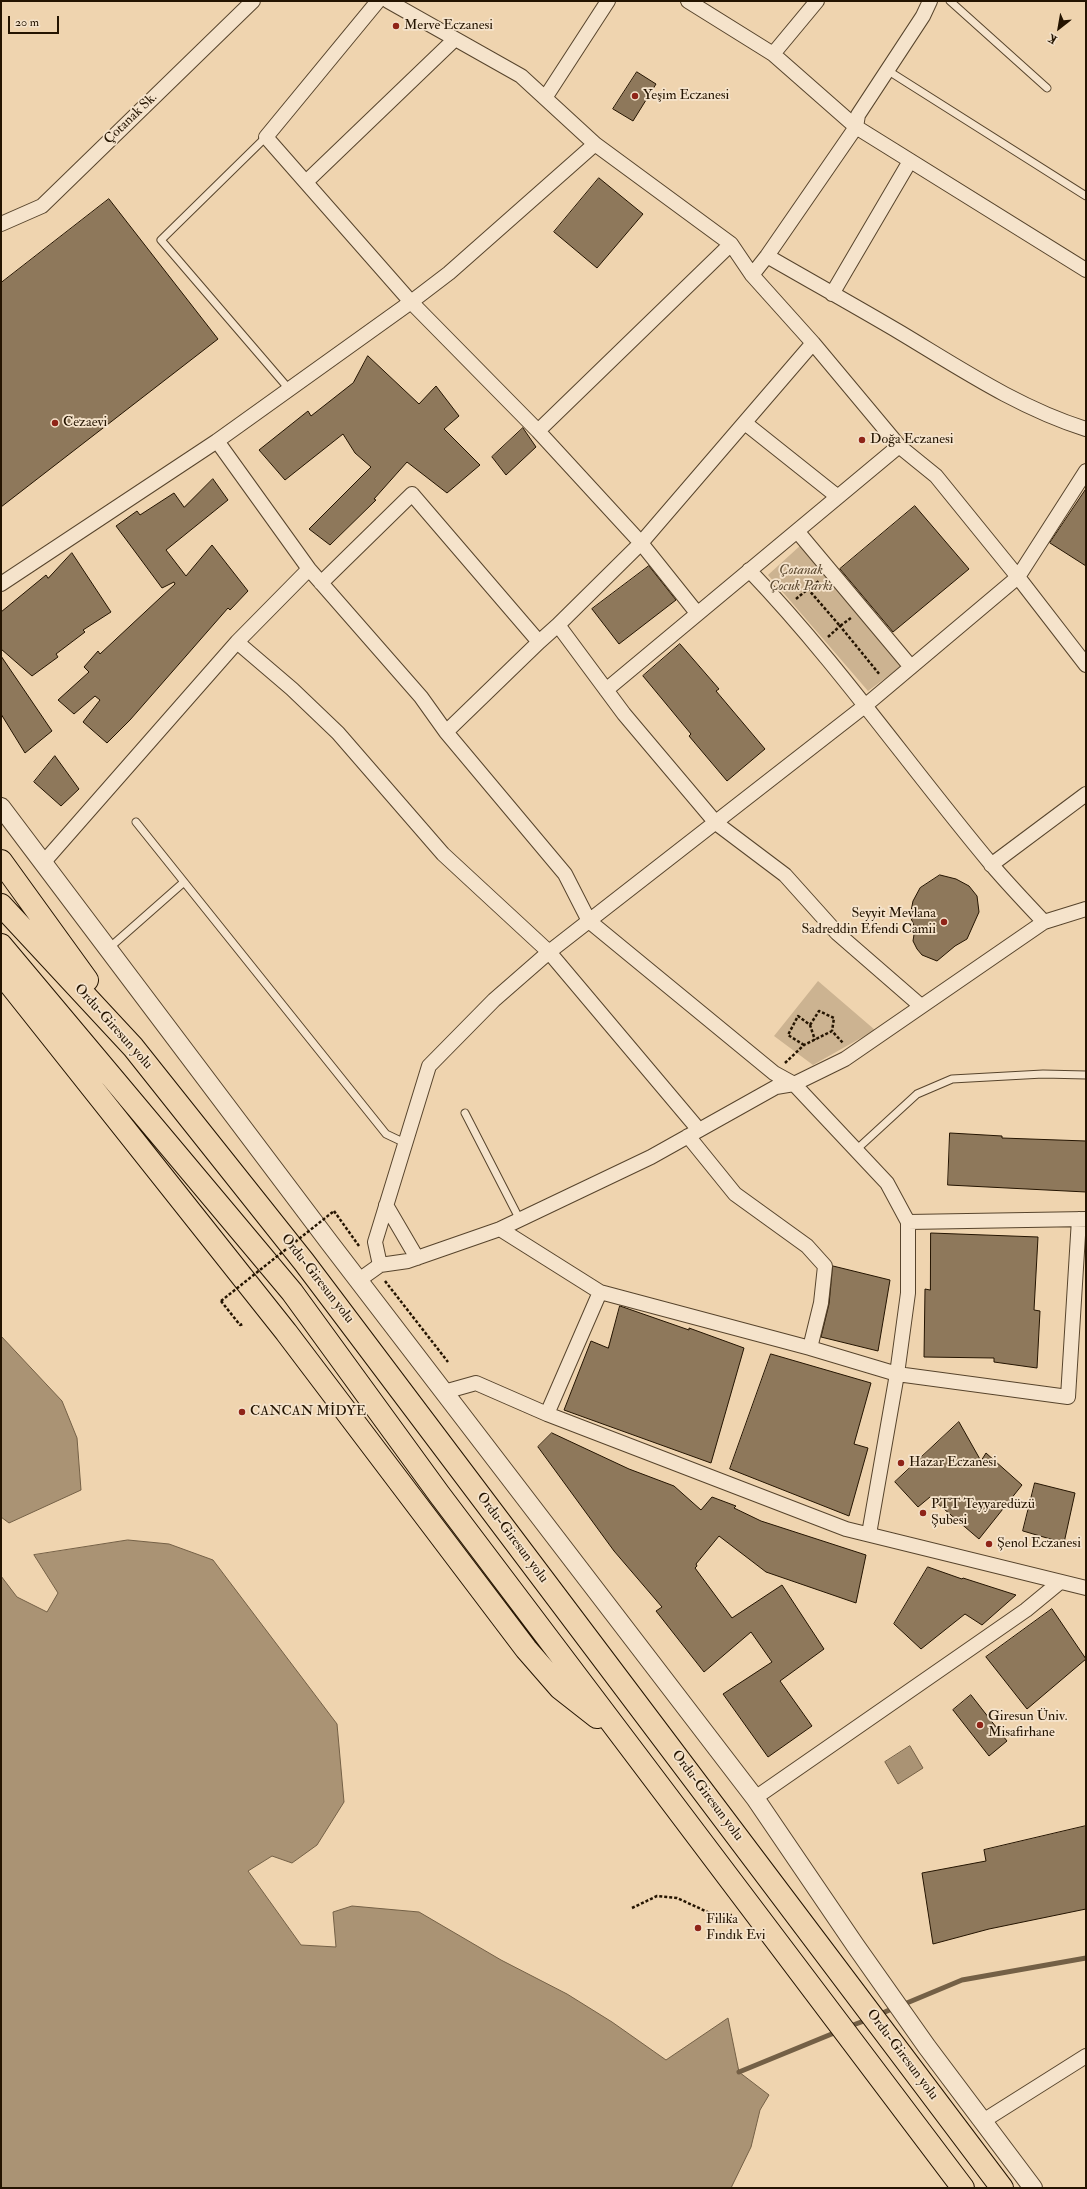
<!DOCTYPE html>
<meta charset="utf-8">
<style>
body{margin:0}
#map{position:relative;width:1087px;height:2189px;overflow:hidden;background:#efd4af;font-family:"IM FELL Double Pica",serif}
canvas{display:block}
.frame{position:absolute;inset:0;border:2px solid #241401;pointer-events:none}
.north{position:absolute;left:1039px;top:8px;width:40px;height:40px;-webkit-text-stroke:3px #f5e3cb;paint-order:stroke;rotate:211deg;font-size:11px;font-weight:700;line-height:16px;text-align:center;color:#241401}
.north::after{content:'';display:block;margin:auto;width:14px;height:18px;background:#241401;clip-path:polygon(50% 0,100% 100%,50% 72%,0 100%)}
.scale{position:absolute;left:8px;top:16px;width:51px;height:18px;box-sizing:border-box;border:2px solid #241401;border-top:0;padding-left:5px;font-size:12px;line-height:14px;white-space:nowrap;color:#241401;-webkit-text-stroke:3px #f5e3cb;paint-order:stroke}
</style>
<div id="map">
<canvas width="1087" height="2189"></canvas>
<div class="frame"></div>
<div class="north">K</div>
<div class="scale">20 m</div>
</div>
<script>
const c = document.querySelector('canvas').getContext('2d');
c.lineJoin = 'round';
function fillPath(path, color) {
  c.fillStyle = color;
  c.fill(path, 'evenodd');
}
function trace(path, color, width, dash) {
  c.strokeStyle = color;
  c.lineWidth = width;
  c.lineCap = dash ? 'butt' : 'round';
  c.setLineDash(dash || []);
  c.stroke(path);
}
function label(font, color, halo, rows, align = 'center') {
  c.font = font + ' "IM FELL Double Pica",serif';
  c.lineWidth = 3.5;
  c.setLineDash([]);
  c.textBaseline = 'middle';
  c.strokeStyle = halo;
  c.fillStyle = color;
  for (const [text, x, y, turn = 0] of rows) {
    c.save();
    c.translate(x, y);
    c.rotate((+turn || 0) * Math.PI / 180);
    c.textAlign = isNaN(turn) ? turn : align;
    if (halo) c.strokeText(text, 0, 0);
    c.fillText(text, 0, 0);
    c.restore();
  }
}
fillPath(new Path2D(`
 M802 544 903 665 868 691 768 575Z
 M818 981 875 1030 813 1065 774 1036Z`), '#ccb391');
const water = new Path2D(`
 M1 1336 62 1401 77 1438 81 1490 9 1523 1 1517Z
 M128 1540 169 1544 213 1560 337 1724 344 1802 317 1845 292 1863 272 1856 248 1871 301 1945 336 1947 333 1912 352 1906 419 1912 501 1960 567 1994 612 2022 666 2060 728 2018 739 2072 769 2095 760 2110 751 2147 731 2188H1V1576L17 1597 47 1612 58 1593 34 1555Z
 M910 1746 923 1768 898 1784 885 1762Z`);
fillPath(water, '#aa9374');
trace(water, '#746046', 1);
trace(new Path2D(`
 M902 2005 962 1980 1086 1958
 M878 2015 894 2008
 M848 2027 869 2019
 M739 2072 839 2031`), '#746046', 5);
const building = new Path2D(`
 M637 72 656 84 633 121 613 109Z
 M599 178 643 214 597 268 554 232Z
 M109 199 218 339 1 507V283Z
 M368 356 419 404 436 386 459 416 444 429 480 465 447 493 407 462 374 499 376 500 330 545 309 529 371 467 355 453 343 434 285 480 259 450 308 411 311 416 353 383Z
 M523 428 536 447 506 475 492 457Z
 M213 479 228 500 166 550 186 576 212 545 248 591 230 610 228 608 130 720 107 743 83 722 100 700 95 696 74 714 58 700 89 672 84 667 98 651 100 654 175 584 174 582 162 588 116 526 137 511 140 515 174 493 184 507Z
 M1086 489V566L1050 543Z
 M915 506 969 569 893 632 840 569Z
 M72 553 111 612 83 630 85 632 56 654 58 657 32 676 1 649V612L46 575 48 578Z
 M649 566 676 600 619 644 592 609Z
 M680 644 719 689 716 691 765 749 727 781 689 736 691 734 643 676Z
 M1 656 52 731 25 753 1 714Z
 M55 756 79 789 61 806 34 782Z
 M940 875 956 879 969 886 977 896 979 912 967 939 955 946 937 961 922 955 917 949 913 941 915 928 910 916 913 901 920 888Z
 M950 1133 1002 1136V1138L1086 1141V1192L948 1185Z
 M931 1233 1038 1237 1034 1310 1040 1311 1037 1368 994 1362V1358L924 1357 925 1289 930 1290Z
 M833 1266 890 1280 878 1351 821 1337 829 1304Z
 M620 1306 689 1330V1328L744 1348 711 1463 564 1410 591 1341 608 1348Z
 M771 1354 871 1383 854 1444 868 1448 849 1516 730 1469Z
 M959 1422 981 1461 986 1453 1022 1485 979 1539 930 1497 918 1507 895 1482Z
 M552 1433 629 1469 674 1486 701 1510 712 1497 736 1506 734 1508 761 1521 866 1555 856 1603 766 1572 719 1536 696 1564 697 1566 695 1568 732 1618 782 1585 824 1649 780 1681 812 1726 768 1757 723 1694 772 1662 751 1632 704 1672 656 1611 662 1607 614 1551 538 1447Z
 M1035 1483 1075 1493 1064 1543 1023 1531Z
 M928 1567 962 1579 963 1578 1016 1595 982 1625 965 1614 921 1649 894 1624Z
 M1052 1609 1086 1659 1027 1709 986 1657Z
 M971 1695 1007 1741 989 1756 953 1710Z
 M1086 1826V1909L989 1929 933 1944 922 1873 986 1861 984 1850Z`);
fillPath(building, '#8e785b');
trace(building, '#241401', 1);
const service = new Path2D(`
 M950 1 1047 88
 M887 70 1086 196
 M266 137 161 240 289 389
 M136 822 386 1134 405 1143
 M108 949 184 882
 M465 1113 520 1220
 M856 1150 917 1094 952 1079 1043 1074 1086 1075`);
const minor = new Path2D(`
 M378 1 266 137 411 302 538 431 641 543 697 613
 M388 1 521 76 595 144 731 244 752 275 813 343 899 446 936 476 1018 577 1086 665
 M688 1 773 54
 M930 1 923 16 858 115 856 127 1086 270
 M545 98 608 1
 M306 182 455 39
 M1 224 42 206 253 1
 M767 256C812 282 857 307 901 333 961 369 1019 408 1086 429
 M752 275 767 256 856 127 773 54 817 1
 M832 294 910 161
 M745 423 838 497
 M538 431 731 244
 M217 441 309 569 421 697 446 732 565 874 589 921 774 1073 794 1084 887 1183 908 1222V1293L897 1374 869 1534
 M797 531 911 667
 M749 570C837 662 909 766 991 864 1008 884 1026 903 1044 922
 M321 583 412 494 539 642 558 625 624 714 716 823 785 875 837 933 921 1006
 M1 584 217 441 411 302 449 273 595 144
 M558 625 641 543 813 343
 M237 642 292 689 338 733 443 854 549 952 699 1130
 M606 690 899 446
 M446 732 539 642
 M43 863 237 642 309 569
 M991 865 1086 794
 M688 1136 735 1194 807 1246 825 1266 821 1303 810 1348
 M386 1205 417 1258
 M908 1222 1086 1219
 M500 1229 600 1292 810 1348 897 1374 1068 1397 1079 1219
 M380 1265 375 1242 429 1066 494 1000 549 952 866 705 1018 577 1086 471
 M359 1280 380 1265 408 1261 500 1229 651 1157 776 1087 794 1084 845 1059 1044 922 1086 909
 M444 1392 476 1383 547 1414 846 1529 1086 1588
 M547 1414 600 1292
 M755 1798 1026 1610 1060 1582
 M983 2121 1086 2056`);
const tertiary = new Path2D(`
 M1 807 329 1242 755 1798 855 1945 927 2047 1033 2188`);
const trunk = new Path2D(`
 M1 861 87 980
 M1 905 133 1047 304 1262 1002 2188
 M1 945 292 1292 439 1494 963 2188
 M1 973 286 1332 526 1649 560 1688 597 1717`);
trace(service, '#57442c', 9);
trace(minor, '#57442c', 16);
trace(tertiary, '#57442c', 20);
trace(trunk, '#241401', 24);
trace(new Path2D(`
 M808 589 819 581
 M796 599 808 589 840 626 851 618
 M828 637 840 626 880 675
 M810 1025 819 1011 834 1018 832 1031
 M804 1045 788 1035 798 1016 810 1025 815 1040
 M785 1063 804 1045 832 1031 843 1043
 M334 1211 359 1246
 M385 1281 448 1362
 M221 1301 240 1325 243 1324
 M632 1908 657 1896 677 1898 712 1914 732 1915`), '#241401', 2.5, [3, 2]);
trace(service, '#f5e3cb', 7);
trace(minor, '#f5e3cb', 14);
trace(tertiary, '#f5e3cb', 18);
trace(trunk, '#efd4af', 22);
trace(new Path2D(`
 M221 1301 334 1211`), '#241401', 2.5, [3, 2]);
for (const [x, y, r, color] of [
 [396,26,4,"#8f2418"],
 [635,96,4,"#8f2418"],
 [55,423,4,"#8f2418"],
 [862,440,4,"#8f2418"],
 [944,922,4,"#8f2418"],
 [242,1412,4,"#8f2418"],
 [901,1463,4,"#8f2418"],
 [923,1513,4,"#8f2418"],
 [989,1544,4,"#8f2418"],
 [980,1725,4,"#8f2418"],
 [698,1928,4,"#8f2418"]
]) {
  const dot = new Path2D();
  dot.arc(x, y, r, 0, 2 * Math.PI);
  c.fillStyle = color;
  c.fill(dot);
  trace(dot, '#f5e3cb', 1.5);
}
label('14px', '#241401', '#f5e3cb', [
 ["Merve Eczanesi",404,26],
 ["Yeşim Eczanesi",643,96],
 ["Cezaevi",63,423],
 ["Doğa Eczanesi",870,440],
 ["Seyyit Mevlana",936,914,"right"],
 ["Sadreddin Efendi Camii",936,930,"right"],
 ["CANCAN MİDYE",250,1412],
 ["Hazar Eczanesi",909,1463],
 ["PTT Teyyaredüzü",931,1505],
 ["Şubesi",931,1521],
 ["Şenol Eczanesi",997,1544],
 ["Giresun Üniv.",988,1717],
 ["Misafirhane",988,1733],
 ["Filika",706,1920],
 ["Fındık Evi",706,1936]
], 'left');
label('14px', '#241401', '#f5e3cb', [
 ["Çotanak Sk.",131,119,-44],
 ["Ordu-Giresun yolu",113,1027,48],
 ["Ordu-Giresun yolu",317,1279,52],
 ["Ordu-Giresun yolu",512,1538,53],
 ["Ordu-Giresun yolu",707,1796,53],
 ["Ordu-Giresun yolu",902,2055,53]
]);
label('italic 14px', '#5f4c33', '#f5e3cb', [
 ["Çotanak",801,571],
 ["Çocuk Parkı",801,587]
]);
</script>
